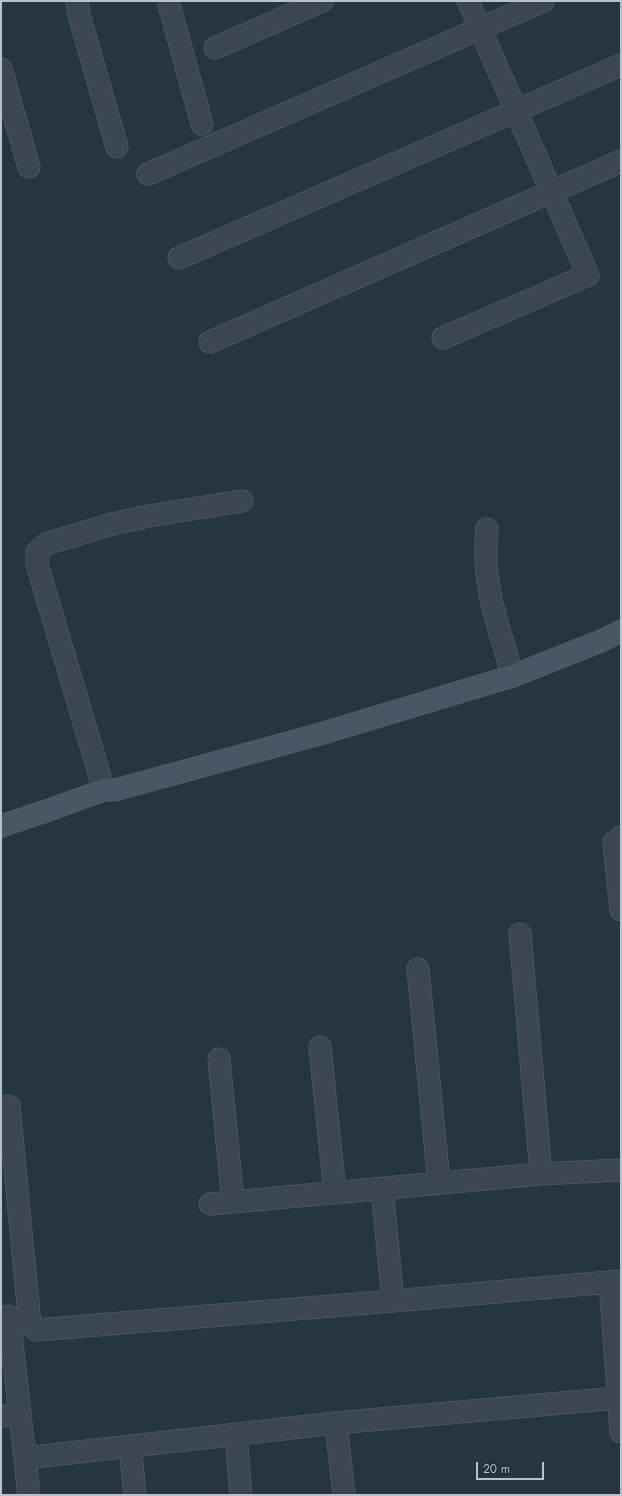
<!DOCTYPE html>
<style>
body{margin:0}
#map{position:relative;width:622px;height:1496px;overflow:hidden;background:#273541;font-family:Jost,sans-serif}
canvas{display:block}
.frame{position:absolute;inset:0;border:2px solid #b8c1cb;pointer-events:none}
.scale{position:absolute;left:476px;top:1462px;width:68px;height:18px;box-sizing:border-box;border:2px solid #b8c1cb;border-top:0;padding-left:5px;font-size:12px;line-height:14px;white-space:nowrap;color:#b8c1cb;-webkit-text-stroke:3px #202b36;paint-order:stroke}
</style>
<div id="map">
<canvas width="622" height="1496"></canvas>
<div class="frame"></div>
<div class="scale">20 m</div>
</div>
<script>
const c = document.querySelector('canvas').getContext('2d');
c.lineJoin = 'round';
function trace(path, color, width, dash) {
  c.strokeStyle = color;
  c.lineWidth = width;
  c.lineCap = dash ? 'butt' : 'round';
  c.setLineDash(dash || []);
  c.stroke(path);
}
const street = new Path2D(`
 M77 1 79 15 117 147
 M168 1 202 124
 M215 48 322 1
 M1 69 29 167
 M148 174 543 1
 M179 258 621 65
 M443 338 588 275 468 1
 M210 342 621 161
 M487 529C481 583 498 625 513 676
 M104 790 37 564V552L46 544 112 524 149 516 242 501
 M621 837 614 843 621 910
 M520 934 541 1174
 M418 969 439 1183
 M320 1047 335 1193
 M219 1059 233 1202
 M1 1107 9 1106 30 1325 36 1330 393 1301 621 1281
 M382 1189 393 1301
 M210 1204 541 1174 621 1170
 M610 1282 621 1432
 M9 1316 29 1495
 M1 1416 20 1414
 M336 1423 344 1495
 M236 1435 241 1495
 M130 1446 135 1495
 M25 1458 336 1423 618 1398`);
const secondary = new Path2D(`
 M1 826 49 810 104 790H115L320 734 513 676 601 641 621 631`);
trace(street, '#59646e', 23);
trace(secondary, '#59646e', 23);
trace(street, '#3b4651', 22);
trace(secondary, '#495664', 22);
</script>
